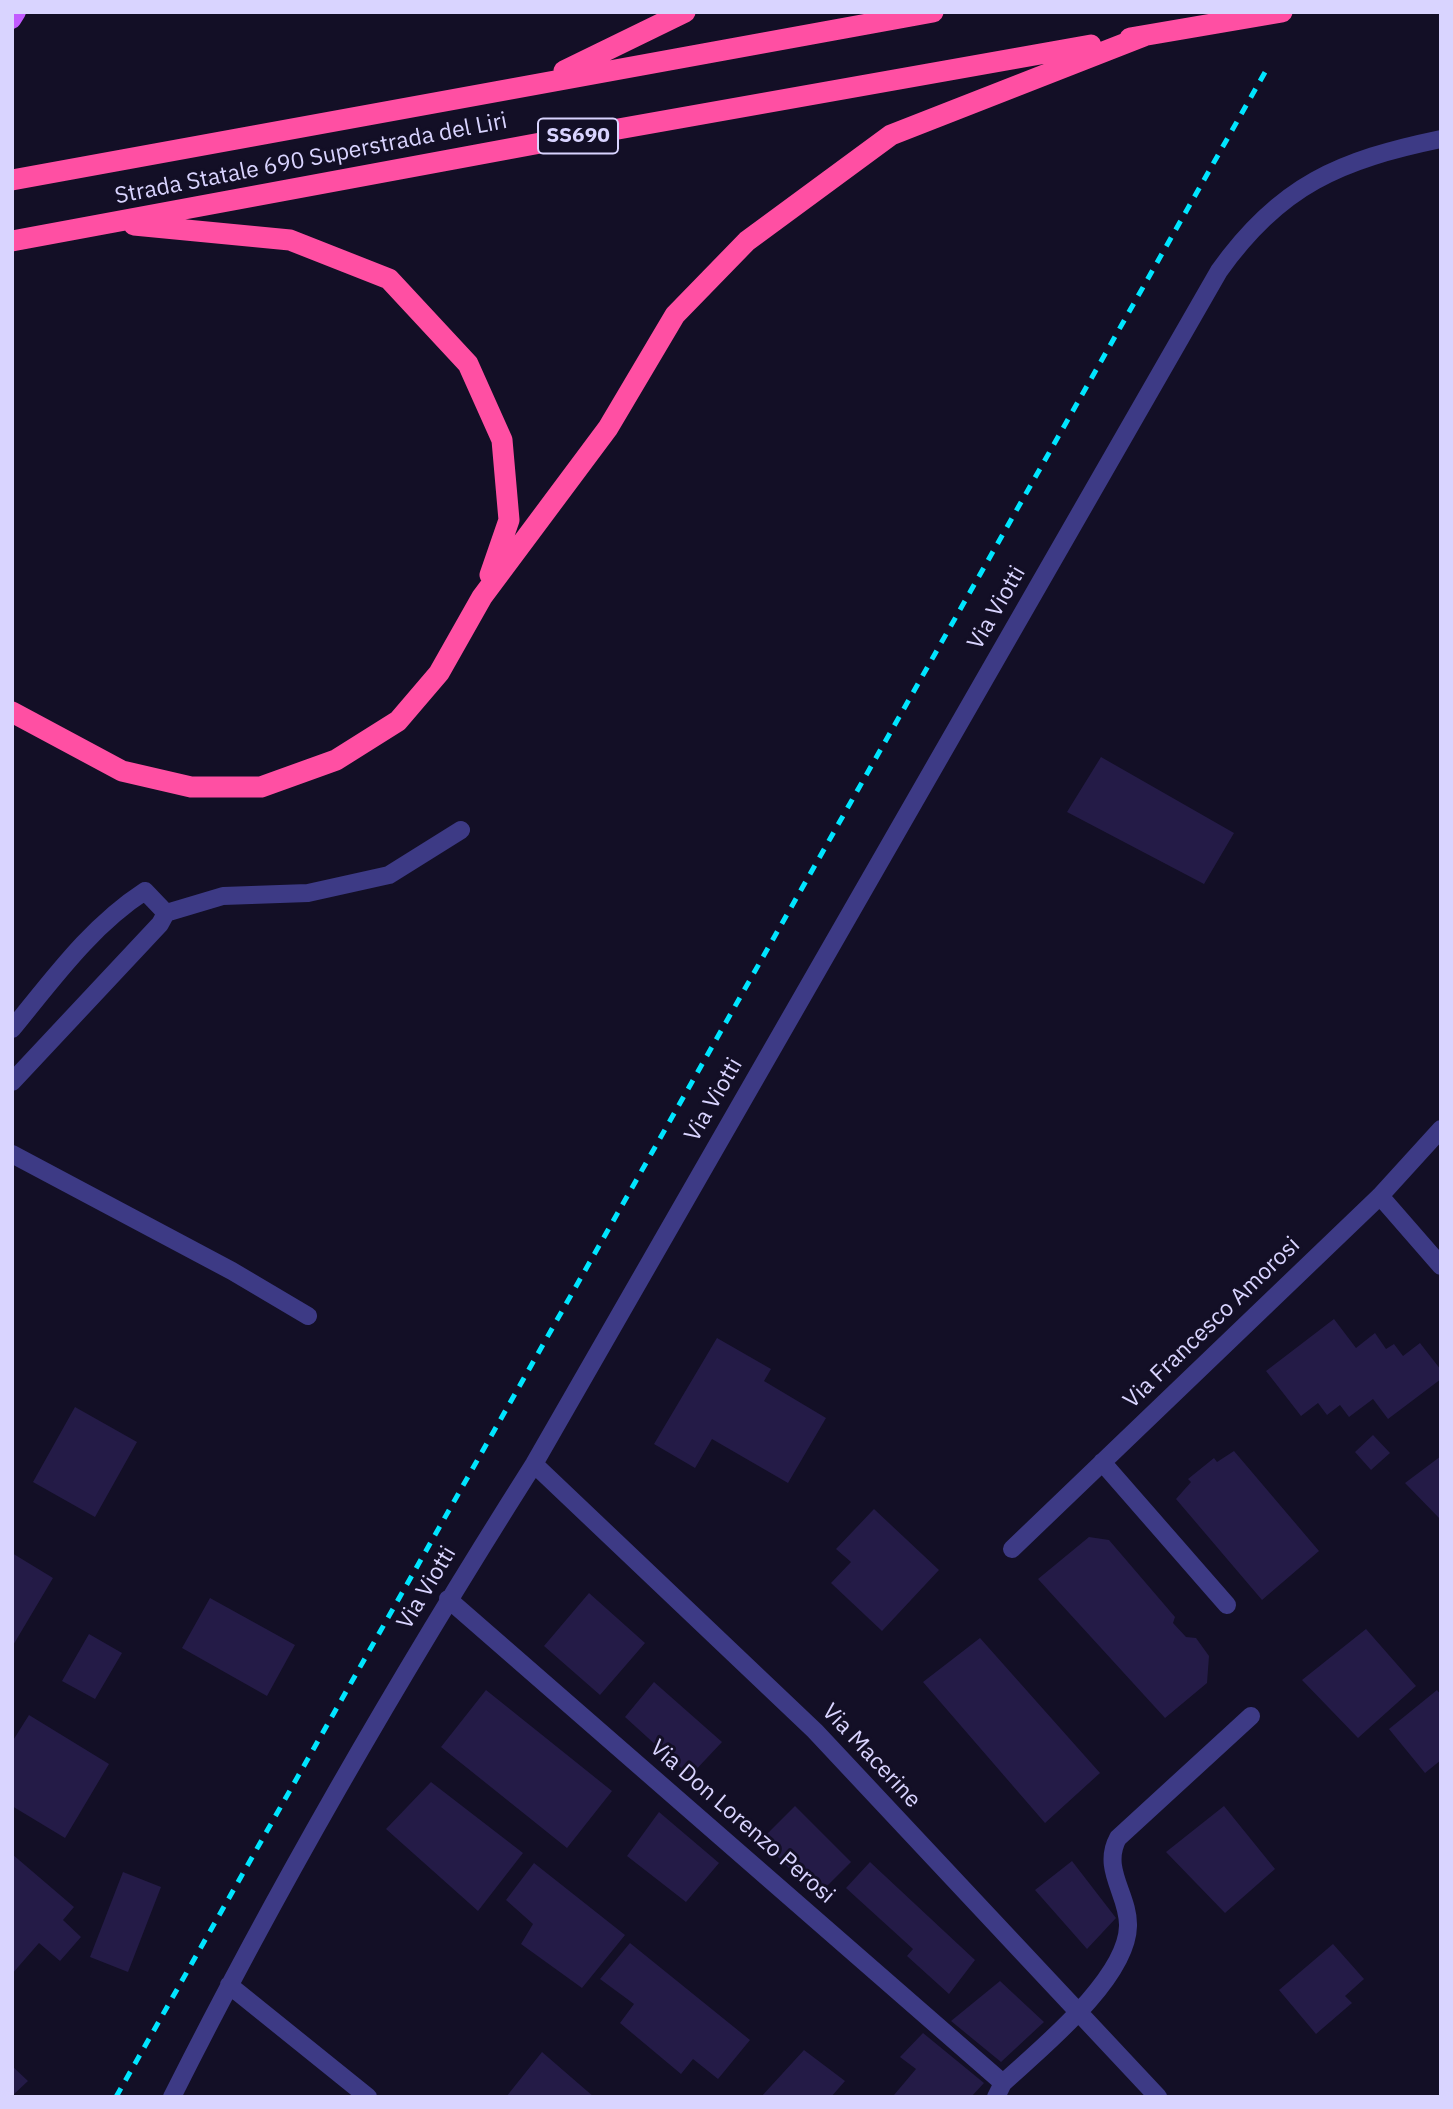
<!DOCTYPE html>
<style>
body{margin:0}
#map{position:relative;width:1453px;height:2109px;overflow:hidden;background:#130f26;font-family:"IBM Plex Sans",sans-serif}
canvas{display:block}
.frame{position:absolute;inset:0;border:14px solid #d9d4ff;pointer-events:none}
</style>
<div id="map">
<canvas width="1453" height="2109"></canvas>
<div class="frame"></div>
</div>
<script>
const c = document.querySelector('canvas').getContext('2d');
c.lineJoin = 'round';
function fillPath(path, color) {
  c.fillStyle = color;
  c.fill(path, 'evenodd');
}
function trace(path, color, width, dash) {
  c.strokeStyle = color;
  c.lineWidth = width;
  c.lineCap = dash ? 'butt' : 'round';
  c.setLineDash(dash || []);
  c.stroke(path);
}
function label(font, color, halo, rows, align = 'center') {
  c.font = font + ' "IBM Plex Sans",sans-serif';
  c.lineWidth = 6;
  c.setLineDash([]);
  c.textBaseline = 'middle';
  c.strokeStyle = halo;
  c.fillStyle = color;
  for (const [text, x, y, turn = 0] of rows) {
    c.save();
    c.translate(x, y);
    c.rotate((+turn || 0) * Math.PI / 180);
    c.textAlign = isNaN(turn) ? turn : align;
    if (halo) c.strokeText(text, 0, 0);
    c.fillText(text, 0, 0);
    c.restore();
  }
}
fillPath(new Path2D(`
 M1101 757 1234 833 1204 884 1067 812Z
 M1334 1319 1356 1348 1375 1333 1386 1349 1394 1344 1403 1356 1420 1343 1441 1370V1379L1388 1419 1373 1399 1349 1417 1340 1405 1327 1415 1318 1403 1301 1416 1266 1371Z
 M717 1338 771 1369 764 1381 826 1418 788 1483 712 1439 695 1468 654 1444Z
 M75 1407 137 1442 95 1517 33 1482Z
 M1373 1435 1390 1453 1371 1470 1355 1452Z
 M1234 1451 1319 1551 1262 1600 1176 1499 1191 1482 1188 1479 1214 1458 1217 1462Z
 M1441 1456V1520L1405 1483Z
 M874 1509 939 1570 882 1631 831 1583 851 1562 836 1549Z
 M1089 1537 1109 1540 1175 1617 1173 1623 1186 1637 1196 1638 1209 1656 1207 1683 1165 1718 1038 1579Z
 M12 1553 53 1578 12 1647Z
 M589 1593 645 1643 600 1695 544 1646Z
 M210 1598 295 1645 267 1696 182 1648Z
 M1366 1629 1416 1686 1358 1738 1302 1680Z
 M89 1634 122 1653 95 1699 62 1681Z
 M980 1638 1100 1773 1045 1823 923 1682Z
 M654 1682 722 1742 690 1776 625 1717Z
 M486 1690 612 1791 567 1848 441 1747Z
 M1437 1690 1441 1695V1760L1425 1773 1389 1729Z
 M29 1715 109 1764 65 1838 12 1806V1742Z
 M431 1782 523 1853 478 1911 386 1829Z
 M795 1806 851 1862 817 1896 761 1840Z
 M1224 1806 1275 1869 1225 1913 1166 1852Z
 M659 1812 719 1863 686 1902 627 1856Z
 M12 1854 74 1907 63 1920 81 1937 60 1961 39 1943 12 1974Z
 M1072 1861 1116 1918 1087 1949 1035 1890Z
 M870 1862 975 1960 949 1994 907 1956 913 1949 846 1888Z
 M534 1863 625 1935 582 1988 521 1944 533 1924 506 1900Z
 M123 1872 161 1887 128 1972 90 1957Z
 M630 1943 750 2040 718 2079 693 2059 681 2074 620 2023 634 2004 600 1979Z
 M1333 1944 1364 1979 1345 1996 1352 2003 1316 2034 1279 1990Z
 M1000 1981 1044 2022 1001 2062 951 2021Z
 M923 2033 984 2083 971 2097 894 2095 916 2069 900 2057Z
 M804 2050 845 2081 831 2097H761Z
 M542 2052 594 2097H506Z
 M12 2066 28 2081 12 2096Z`), '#241b47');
trace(new Path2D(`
 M166 913 223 896 308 893 389 875 461 830
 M12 1029C53 979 91 926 145 891L166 913 160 924 12 1082
 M12 1154 232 1271 308 1316
 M1380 1196 1441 1266
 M1102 1462 1227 1605
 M534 1464 815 1731 1158 2097
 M1012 1549 1380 1196 1441 1129
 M448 1599 1003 2083
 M229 1985 368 2097
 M172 2097C281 1880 404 1669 534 1464L1219 271C1280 185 1340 160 1441 139
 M996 2097 1003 2083C1040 2049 1127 1979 1128 1926 1129 1895 1101 1869 1118 1838L1251 1716`), '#3d3a85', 18);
trace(new Path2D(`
 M12 20 17 12`), '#c25bff', 18);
trace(new Path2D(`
 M1130 38 1282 12
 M564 71 685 12
 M12 180 933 12
 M134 225 290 240 389 279 468 364 502 440 509 520 490 575
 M12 241 562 139 1091 45
 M12 712 122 771 191 787H261L336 760 398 721 439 673 482 597 608 428 675 315 747 241 891 135 1144 36`), '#ff4fa3', 21);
trace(new Path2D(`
 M116 2097 1268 67`), '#00e5ff', 5, [10, 9]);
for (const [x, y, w] of [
 [578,136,80]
]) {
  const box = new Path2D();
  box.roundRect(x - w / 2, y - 17.5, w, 35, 5);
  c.fillStyle = '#130f26';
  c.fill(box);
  trace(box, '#d9d4ff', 2);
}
label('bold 21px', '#d9d4ff', null, [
 ["SS690",578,136]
]);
label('23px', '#d9d4ff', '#130f26', [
 ["Strada Statale 690 Superstrada del Liri",311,159,-11],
 ["Via Viotti",997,608,-60],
 ["Via Viotti",714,1100,-60],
 ["Via Francesco Amorosi",1212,1323,-44],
 ["Via Viotti",427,1588,-59],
 ["Via Macerine",871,1756,47],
 ["Via Don Lorenzo Perosi",742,1822,41]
]);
</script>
